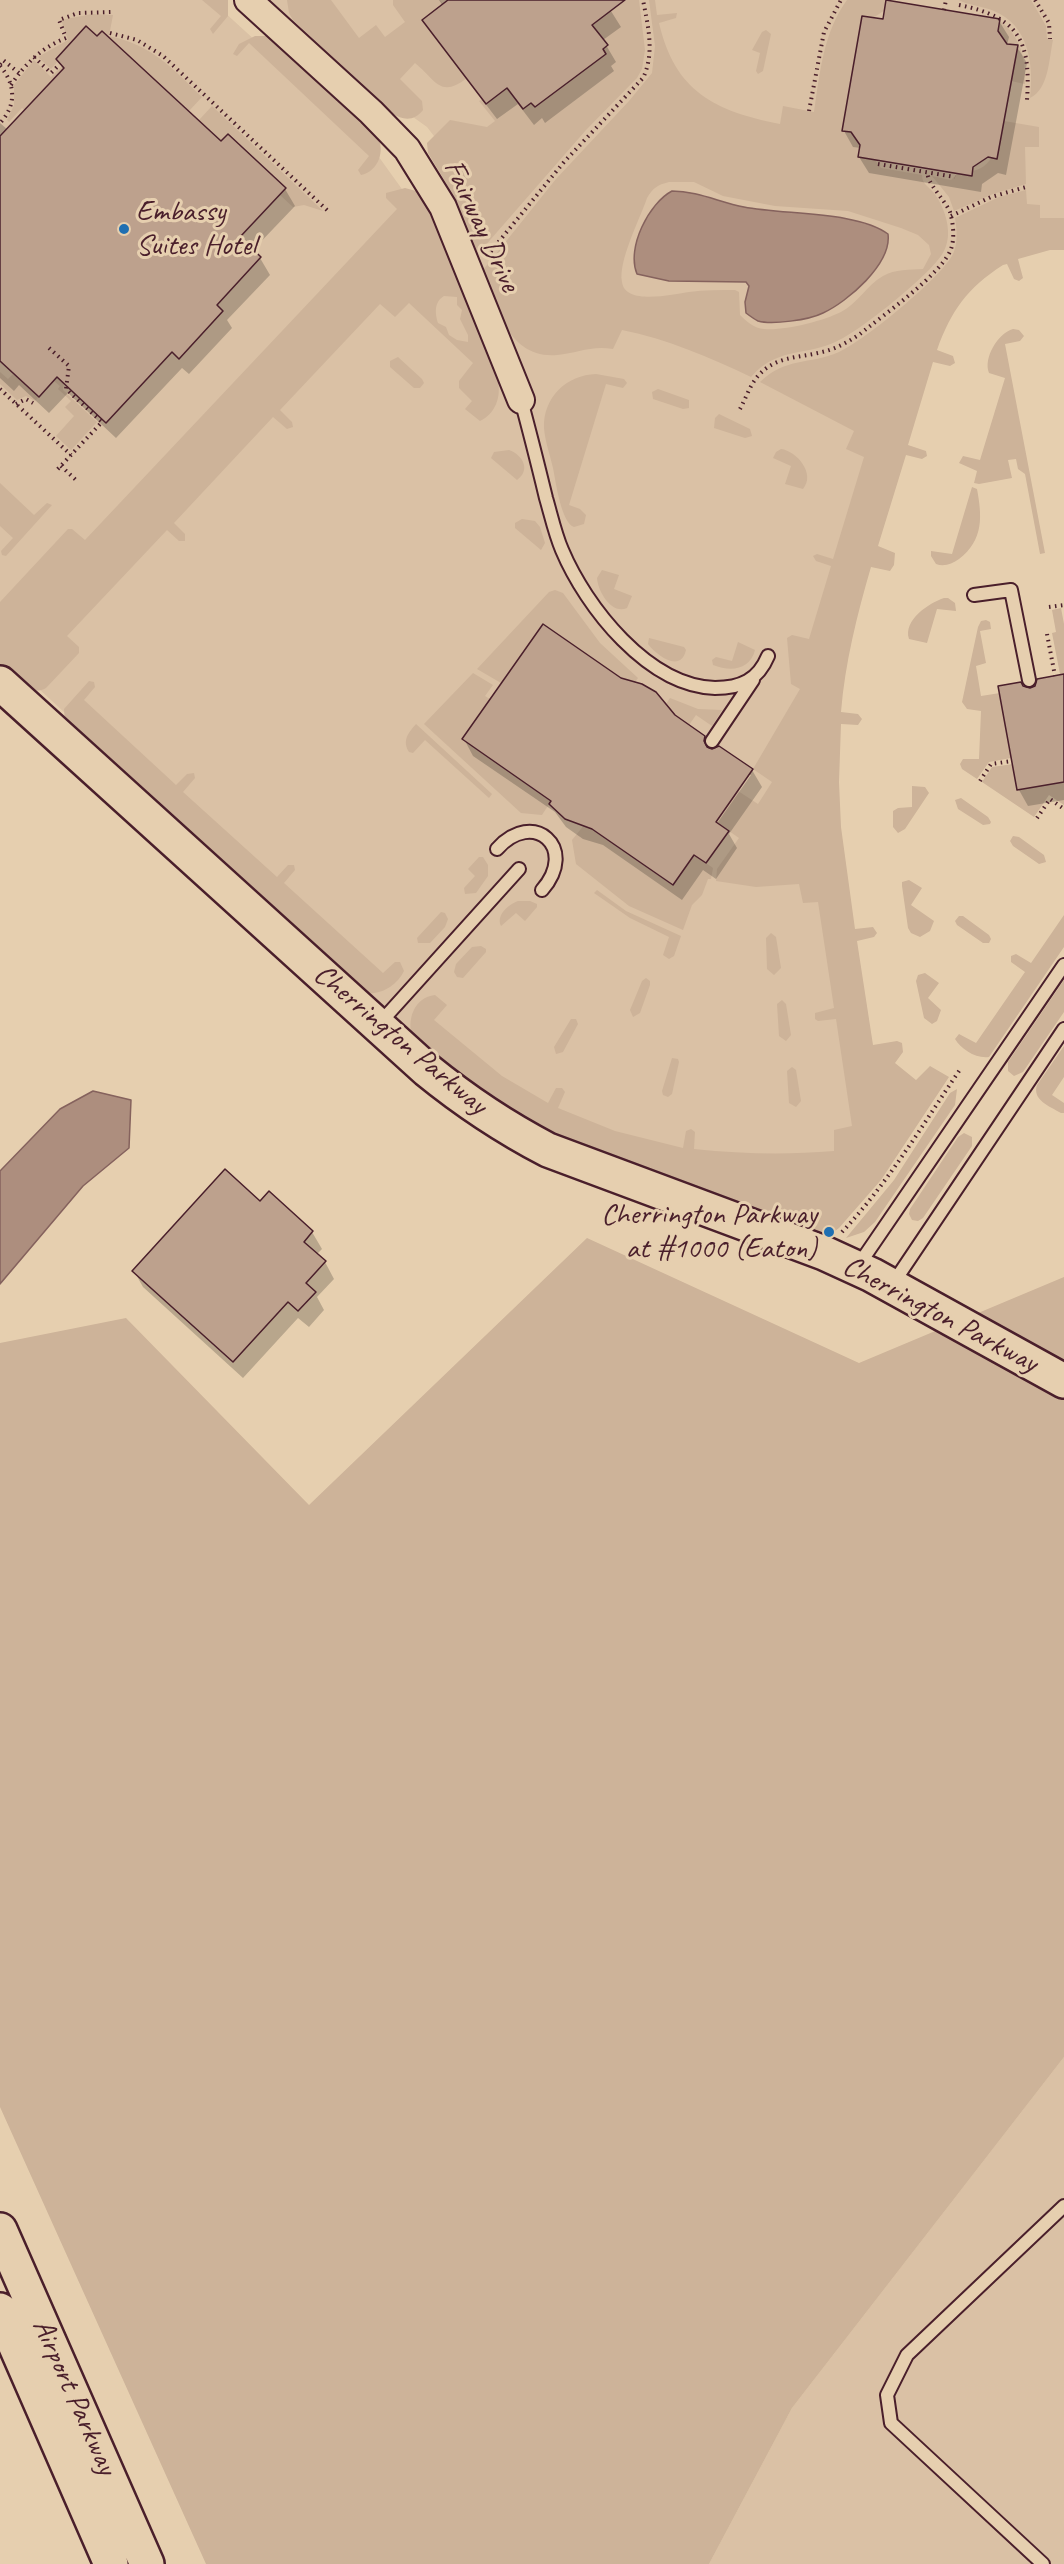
<!DOCTYPE html>
<style>
body{margin:0}
canvas{display:block;background:#e6cfaf}
</style>
<canvas width="1064" height="2564"></canvas>
<script>
const c = document.querySelector('canvas').getContext('2d');
c.lineJoin = 'round';
function fillPath(path, color) {
  c.fillStyle = color;
  c.fill(path, 'evenodd');
}
function trace(path, color, width, dash) {
  c.strokeStyle = color;
  c.lineWidth = width;
  c.lineCap = dash ? 'butt' : 'round';
  c.setLineDash(dash || []);
  c.stroke(path);
}
function label(font, color, halo, rows, align = 'center') {
  c.font = font + ' Caveat,sans-serif';
  c.lineWidth = 6;
  c.setLineDash([]);
  c.textBaseline = 'middle';
  c.strokeStyle = halo;
  c.fillStyle = color;
  for (const [text, x, y, turn = 0] of rows) {
    c.save();
    c.translate(x, y);
    c.rotate((+turn || 0) * Math.PI / 180);
    c.textAlign = isNaN(turn) ? turn : align;
    if (halo) c.strokeText(text, 0, 0);
    c.fillText(text, 0, 0);
    c.restore();
  }
}
fillPath(new Path2D(`
 M0 0H211L371 146 412 203 6 629 0 623Z
 M254 0H1064V228L1009 226 904 338 823 685 871 1166 675 1174 442 1078 368 993 12 664 413 229 457 166 427 127 266 12Z
 M1064 2057V2564H709L792 2408Z`), '#dac1a5');
fillPath(new Path2D(`
 M202 0H228V16L213 34 210 29 221 16Z
 M287 0H331L359 38 376 25 385 37 405 22 393 5V0H440L443 4 423 20 467 78C440 99 436 80 415 63L400 79 422 101 423 110C415 121 403 121 392 113L293 20 289 13Z
 M606 0H639L645 50 642 69 637 78 586 130 477 255 452 193 428 153 427 143 450 120 487 127 495 121 479 101 483 99 487 103 507 88 523 109 531 103 535 107 537 105 534 101 552 87 556 92 558 90 606 54 603 49 608 45 592 25 613 9Z
 M649 0H655L657 15 677 13 676 18 659 23C675 92 715 111 780 124L783 106 814 112C820 73 823 33 847 0H886L885 10 873 18 862 16 842 131 851 132 860 145 858 157 875 160 881 168 922 175C922 184 928 186 934 193 943 205 949 222 948 236 947 246 944 253 937 261 921 281 857 334 833 343 802 356 776 348 751 377 709 357 667 339 622 330L613 349C592 345 577 353 557 355 508 359 496 306 483 270L556 179 629 101 652 73 655 46ZM669 182H694L723 196 775 206 848 211 901 228 918 235 929 245 931 254 923 269C910 270 895 269 883 276 867 285 857 304 841 312 823 321 784 331 764 329 754 328 747 322 740 315L739 292 735 290C720 290 704 290 689 292 674 294 625 306 622 282 618 261 640 219 647 198 653 188 657 185 669 182Z
 M959 0H1031L1046 26 1047 38 1053 40C1049 58 1049 89 1030 98 1034 65 1029 25 994 11 983 6 967 5 959 0Z
 M92 14 113 15 109 36C152 45 172 68 202 97L189 111 103 31 97 36 86 26 56 59 58 61 51 69 38 57 68 40 61 20Z
 M1000 21C1021 37 1026 59 1025 84L1011 81 1018 46 1007 43 998 31Z
 M766 30 771 34 763 71 758 74 756 71 760 53 752 50 762 32Z
 M255 36H266L276 40 377 136C386 150 378 172 361 175L358 170 369 156 249 43 237 56 233 54 239 44Z
 M34 60 51 77 62 66 65 67 30 115 22 108 9 122 7 120 14 105V85Z
 M212 106 323 211 304 205 293 207 280 195 286 188 228 134 221 141 199 120Z
 M1004 121 1039 127V147H1025L1026 184 993 194 954 211 949 197 932 176 951 180 957 174 971 176 973 171C996 166 998 140 1004 121Z
 M405 188 416 191 426 202 498 381C501 397 496 413 480 421L465 409 472 401 459 388V381L473 363 409 303 395 317 380 304 280 410 292 422 293 427 287 429 273 417 174 523 185 534V541H179L167 530 67 636 79 647V653L46 688C28 698 13 676 0 665V602L68 529H72L85 540 397 209 386 198V193ZM444 296 457 297V305L462 310 460 319 468 335V342L457 340 449 335 446 327 438 323C435 313 434 302 444 296Z
 M1026 190 1027 204 1040 205V218H1064V250H1050L1018 259 1023 278 1019 281 1014 279 1007 264 1003 265C967 288 951 311 937 350L953 356 955 363 950 366 933 362 908 445 926 451 927 456 922 459 906 455 878 546 895 553 894 565 890 571 871 567C857 615 845 663 841 712L858 714 862 719 858 725 841 724 839 782 841 827 855 929 873 927 877 933 874 937 857 941 873 1045 897 1041 902 1043 903 1052 895 1063 916 1080 930 1066 949 1077 881 1180 839 1228 827 1237 553 1137 491 1102 413 1038C406 1021 414 997 435 995L447 1005 434 1020 502 1076 548 1103 556 1088H562L565 1092 558 1108 615 1131 683 1148 686 1131 691 1129 695 1132 694 1149C742 1154 787 1155 834 1151V1130L852 1126 836 1019 818 1021 815 1019V1013L834 1008 818 902 803 903 799 884 756 887 716 881 717 869 739 838 716 822 738 791 758 804 772 782 753 769 800 689 791 684 787 638 792 635 809 639 831 566 816 561 813 556 817 554 833 559 864 457 846 449 854 431 760 382C786 357 809 365 839 352 864 341 942 277 953 254 958 243 957 230 955 218L999 197Z
 M1013 329 1019 330 1024 336 1020 341 1005 344 1045 553 1040 554 1025 474 1018 469 1016 459 1008 460 1012 478 979 484 974 483 977 471 959 463 963 456 980 460 1005 378 989 373C983 358 998 333 1013 329Z
 M398 357 422 379 424 383 420 388H414L390 367V361Z
 M66 368 63 390 97 422 71 450 56 436 74 416 65 407 71 401 58 389 60 386 54 381Z
 M0 372 8 379 13 374 39 397 35 401 26 396 17 400 0 384Z
 M596 374 624 379 627 383 623 388 606 384 569 505 580 509 586 515 584 524 574 527C561 522 556 483 553 468 550 455 545 441 544 428 543 397 567 375 596 374Z
 M658 389 689 400V408L683 409 653 399 652 392Z
 M719 414 750 429 752 436 745 438 714 428 715 418Z
 M781 449C797 451 816 474 803 489L785 484 791 466 773 458 776 452Z
 M509 450C523 455 531 470 517 480L491 458 494 452Z
 M0 483 34 515 47 503 52 505 6 556 2 555 1 551 13 538 0 526Z
 M972 487 977 489C982 516 984 540 959 559 952 564 944 567 936 564L931 556V551L952 554Z
 M522 519 535 521 540 527 545 543 541 550 515 528V523Z
 M602 570 619 575 614 589 632 596 627 608C612 615 598 592 597 578Z
 M555 590 563 593 600 643 638 678 632 686 543 624 501 683 477 669 549 592Z
 M944 598H948L955 603 956 611 937 609 927 643 909 639C903 620 929 603 944 598Z
 M1061 608 1064 624V674H1060L1052 633 1056 632 1052 610Z
 M986 620 990 622 991 629 980 631 986 663 976 666 981 696 1000 693 1011 758 989 762 977 779 962 769 960 764 963 759H979L981 711 967 709 962 702 978 627 981 621Z
 M649 638 684 647 686 650C681 673 657 656 648 644Z
 M738 642 755 650C750 670 731 672 713 665L712 660 716 657 732 661Z
 M473 673 493 685 485 696 490 699 462 739 551 801 542 815 521 813 424 724Z
 M89 681 94 682 95 687 84 700 176 785 187 774 194 773 195 778 183 792 277 877 288 865H294L295 870 284 883 383 973 395 962H400L404 971C397 985 382 995 366 993L65 722 64 709Z
 M670 698 698 709 722 710 712 726 696 715 689 725 664 707Z
 M416 724 492 794 489 798 425 740 413 753 409 752C402 741 408 733 416 724Z
 M1013 764 1018 790 1064 782V805L1049 795 1034 817 982 782 992 767Z
 M912 786 925 787 929 793 905 829 898 833 893 827V811L898 808 912 807Z
 M961 798 988 817 991 822 990 824 983 825 958 809 955 800Z
 M585 824 672 885 694 855 713 868 711 879H708L702 895 692 905 683 930 629 906 576 864 572 840Z
 M1013 836 1019 837 1044 855 1046 862 1039 864 1013 846 1010 841Z
 M479 857H483L488 865V876L476 893 465 894 464 888 475 876 468 869Z
 M909 880 922 888 911 905 934 921 930 931 920 937 911 933 908 928 902 886V882Z
 M597 890 626 911 681 936 674 956 669 959 663 955 669 937 630 918 594 893Z
 M518 901H530L537 904V907L525 921 516 913 501 926C496 915 508 905 518 901Z
 M441 912 445 913 448 919 445 927 430 943H418L417 938Z
 M1064 915V947L991 1054 989 1057C976 1059 961 1049 955 1039L959 1034 976 1043 1025 972 1011 962V956L1016 954 1031 963Z
 M959 916H963L989 935 991 939 989 943H983L957 925 955 921Z
 M771 933 776 937 781 968 774 975 767 969 766 938Z
 M481 946 486 949V952L463 978 457 977 454 972 456 964 472 947Z
 M925 973 939 983 928 998 941 1010 937 1021 932 1024 924 1018 916 981 918 975Z
 M646 978 650 981V985L640 1013 633 1017 630 1010 642 981Z
 M1064 980V1012L1023 1072 1014 1076 1008 1071V1062Z
 M782 1000 786 1004 791 1035 786 1041 779 1036 777 1004Z
 M571 1019H576L578 1024 563 1052 556 1054 554 1047Z
 M1064 1046V1077L1052 1095 1064 1103V1113H1061C1049 1106 1032 1100 1037 1085Z
 M672 1058 678 1059 679 1062 672 1094 668 1097 663 1095 662 1091Z
 M792 1067 796 1070 801 1101 796 1107 789 1103 787 1071Z
 M957 1089 955 1105 875 1222 864 1232 846 1238 894 1180 950 1093Z
 M964 1133 972 1137V1146L923 1218 918 1221 912 1220 909 1214 910 1209 958 1137Z
 M587 1238 859 1363 1064 1277V2057L792 2408 709 2564H206L0 2107V1343L126 1318 309 1505Z`), '#cdb399');
const water = new Path2D(`
 M672 191C697 191 719 202 744 207 785 215 857 211 888 234 892 264 847 302 823 313 809 320 772 325 758 321 754 319 750 316 746 313L745 302 749 286 746 282 669 281 637 274C626 248 649 203 672 191Z
 M93 1091 131 1100 129 1148 83 1186 0 1284V1171L60 1109Z`);
fillPath(water, '#ad8e7e');
trace(water, '#85625d', 1.5);
fillPath(new Path2D(`
 M439 0H604L621 27 603 40 616 62 611 66 614 71 545 123 542 118 534 125 518 104 497 119 434 36 424 20 443 6Z
 M884 21H999L1009 37 1007 45 1017 47 1027 63 1006 175 998 173 982 184 981 192 869 173 859 157 861 148 853 147 844 131Z
 M57 59 221 143 228 136 285 189 295 206 252 251 260 258 270 275 227 320 232 328 189 374 182 368 116 438 68 393 49 413 19 385 14 391 0 378V123L8 130 64 70Z
 M1064 676V800L1028 806 1019 790 1022 687 1030 690Z
 M674 716 704 737 712 751 719 747 752 770 762 787 729 834 737 848 716 879 703 870 682 900 603 845 583 839 566 827 555 812 473 756 464 739ZM748 775H751L713 829 711 828Z
 M269 1193 312 1232 322 1249 316 1255 325 1262 334 1279 317 1297 324 1310 309 1327 298 1318 243 1378 143 1287 134 1271 260 1203Z`), '#0003');
const building = new Path2D(`
 M448 0H625L592 25 608 45 603 49 606 54 535 107 531 103 523 109 507 88 486 104 422 20Z
 M886 0 1000 19 998 31 1007 44 1018 45 997 159 988 157 973 167 972 176 858 157 860 145 851 132 842 131 862 16 883 19Z
 M86 26 97 36 102 31 221 141 228 134 286 188 240 237 261 257 217 305 223 311 179 359 172 352 106 423 57 377 39 397 0 361V136L64 68 56 59Z
 M543 624 621 678 642 684 656 692 675 715 705 736 704 741 707 747 712 749 719 746 753 769 716 822 729 831 706 863 694 855 673 885 592 829 565 819 549 804 551 801 462 739Z
 M1064 674V782L1017 790 998 686 1021 682 1023 686 1030 688 1035 686 1037 679Z
 M225 1169 260 1201 269 1191 313 1231 304 1242 326 1261 306 1283 316 1292 298 1311 288 1302 233 1362 132 1271Z`);
fillPath(building, '#bda18d');
trace(building, '#4a1f2b', 1.5);
const lane = new Path2D(`
 M521 400C530 433 538 465 546 498 551 515 555 534 562 550 586 607 648 686 715 688 741 688 758 680 768 656
 M974 595 1011 590 1029 680
 M712 741 753 680
 M497 849C533 808 579 848 542 890
 M379 1024 519 869
 M858 1266 1064 965
 M892 1285 1064 1029
 M1043 2564 891 2423 887 2395 907 2355 1064 2206`);
const street = new Path2D(`
 M248 0 371 112 407 149 443 207 521 400`);
const secondary = new Path2D(`
 M0 683 427 1070C465 1101 504 1127 548 1150L824 1253 872 1275 1064 1381`);
const highway = new Path2D(`
 M0 2230 147 2564
 M0 2310 111 2564`);
trace(lane, '#4a1f2b', 16);
trace(street, '#4a1f2b', 30);
trace(secondary, '#4a1f2b', 38);
trace(highway, '#4a1f2b', 38);
trace(new Path2D(`
 M1035 0 1049 23 1050 39
 M959 5C1019 17 1031 41 1027 100
 M944 10 946 0
 M110 33 137 40 163 56 328 211
 M34 57 51 73 60 64
 M0 64 3 60 19 73
 M0 66C15 83 17 104 1 122
 M11 85C26 63 41 48 66 38L59 20 78 13 113 12
 M809 111 824 32 841 0
 M878 164 955 177
 M951 216 991 197 1026 187
 M487 256 564 162 643 78C655 53 648 26 643 0
 M49 348 69 366 66 389 102 422 55 472
 M0 389 71 455
 M16 404 26 399 33 403
 M740 409C746 398 750 385 758 376 775 356 799 358 822 352 836 349 848 342 860 334 882 316 942 274 951 249 955 238 953 222 950 212 945 200 926 182 928 173
 M61 466 77 481
 M1049 607 1064 605
 M1047 634 1055 676
 M980 781 991 764 1012 761
 M1037 818 1050 799 1064 809
 M842 1232C889 1182 923 1124 961 1068`), '#4a1f2b', 4, [1.5, 4.5]);
trace(lane, '#e6cfaf', 12);
trace(street, '#e6cfaf', 26);
trace(secondary, '#e6cfaf', 33);
trace(highway, '#e6cfaf', 33);
for (const [x, y, r, color] of [
 [124,229,6,"#1f6fb2"],
 [829,1232,6,"#1f6fb2"]
]) {
  const dot = new Path2D();
  dot.arc(x, y, r, 0, 2 * Math.PI);
  c.fillStyle = color;
  c.fill(dot);
  trace(dot, '#e6cfaf', 2);
}
label('30px', '#4a1f2b', '#e6cfaf', [
 ["Embassy",136,212],
 ["Suites Hotel",136,246],
 ["Cherrington Parkway",817,1215,"right"],
 ["at #1000 (Eaton)",817,1249,"right"]
], 'left');
label('30px', '#4a1f2b', '#e6cfaf', [
 ["Fairway Drive",481,226,65],
 ["Cherrington Parkway",400,1040,40],
 ["Cherrington Parkway",940,1315,28],
 ["Airport Parkway",74,2397,66]
]);
</script>
